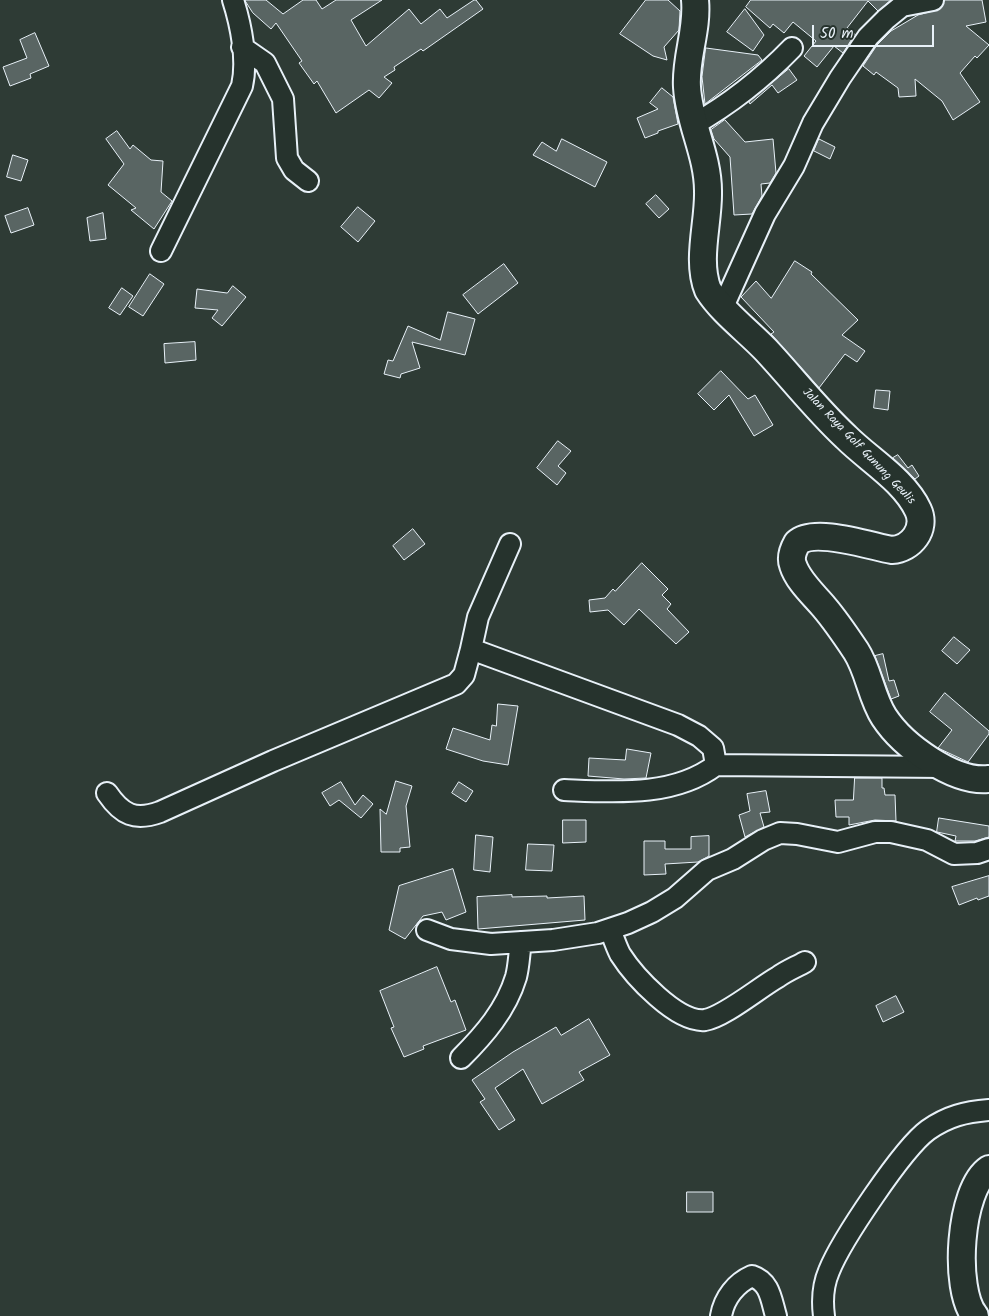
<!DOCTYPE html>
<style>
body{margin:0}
#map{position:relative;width:989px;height:1316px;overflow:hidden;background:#2e3b35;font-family:Kalam,sans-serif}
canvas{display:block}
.scale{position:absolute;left:812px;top:25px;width:122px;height:22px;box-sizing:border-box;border:2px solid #e8f1f8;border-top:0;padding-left:6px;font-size:15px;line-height:18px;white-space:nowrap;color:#e8f1f8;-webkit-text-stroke:4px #26332d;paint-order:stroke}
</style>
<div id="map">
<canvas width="989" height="1316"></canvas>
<div class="scale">50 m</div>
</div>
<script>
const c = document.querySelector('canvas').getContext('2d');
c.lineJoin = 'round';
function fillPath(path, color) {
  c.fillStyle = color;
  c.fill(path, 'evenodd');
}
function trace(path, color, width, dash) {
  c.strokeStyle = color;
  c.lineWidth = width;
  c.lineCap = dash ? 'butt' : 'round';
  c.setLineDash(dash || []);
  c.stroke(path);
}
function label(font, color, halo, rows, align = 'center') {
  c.font = font + ' Kalam,sans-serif';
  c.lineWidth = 4.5;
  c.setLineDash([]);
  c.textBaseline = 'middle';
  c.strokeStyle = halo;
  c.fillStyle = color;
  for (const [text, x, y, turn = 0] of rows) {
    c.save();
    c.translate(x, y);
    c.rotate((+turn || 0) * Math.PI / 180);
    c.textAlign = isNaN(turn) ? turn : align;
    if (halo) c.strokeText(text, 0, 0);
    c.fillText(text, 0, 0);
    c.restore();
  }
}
const building = new Path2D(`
 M245 0H266L283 14 303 0H316L322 9 336 0H382L351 20 366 46 409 9 421 24 440 9 447 18 474 0H476L483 9 423 51 421 49 394 67 395 70 384 77 392 83 379 98 369 90 336 113 317 81 314 84 299 63 302 61 276 23 271 29 253 13Z
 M646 0H668L680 11 679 30 664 47 667 60 653 56 620 34Z
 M751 0H891L878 11 868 1 847 28 855 34 843 53 834 46 817 67 804 56 816 41 793 22 784 33 773 24 770 28 746 7Z
 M945 0H982L986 22 966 26 989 45 977 58 975 56 960 73 980 102 953 120 942 101 915 79 916 96 899 97 898 88 876 72 874 75 863 66 877 45 891 31 918 15 940 9Z
 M745 9 764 35 753 51 727 32Z
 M35 33 49 66 30 74 31 78 10 86 3 67 27 58 20 40Z
 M706 48 758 55 762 60 705 104 702 77Z
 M789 69 797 80 778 93 772 85 750 104 749 102Z
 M662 88 673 97 678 124 658 131V133L645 138 637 118 658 109 650 103Z
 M725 120 745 142 773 139 776 173 770 183 761 184 762 196 752 214 734 215 730 157 714 139 711 130Z
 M117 131 130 149 133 145 151 160 163 161 161 192 172 201 154 229 131 210 136 208 108 185 124 164 106 139Z
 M562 139 607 162 595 187 533 155 542 142 556 151Z
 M819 139 835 147 830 159 814 151Z
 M13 155 28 160 21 181 7 177Z
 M656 195 669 209 659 218 646 204Z
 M358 207 375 221 358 242 341 227Z
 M28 208 34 225 11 233 5 216Z
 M103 213 106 239 90 241 87 218Z
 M795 261 812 272 811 274 858 320 842 335 865 351 857 362 845 354 819 388 771 334 774 332 741 297 756 281 771 298Z
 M504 264 518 283 478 314 463 295Z
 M150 274 164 284 143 316 129 307Z
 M233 286 246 297 222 326 212 318 218 310 195 308 197 289 227 293Z
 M122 288 133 296 120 315 109 308Z
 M448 312 475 319 465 355 412 342 420 368 401 374 400 378 384 374 388 360 393 361 408 326 440 340Z
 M195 342 196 360 165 363 164 344Z
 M721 371 748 399 755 395 773 425 754 436 729 395 714 410 698 394Z
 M876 390 890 391 888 410 874 408Z
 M558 441 571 451 558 466 566 473 557 485 537 468Z
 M898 455 908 468 912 465 919 476 915 479 893 458Z
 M413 529 425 544 404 560 393 546Z
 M642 563 668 589 662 595 671 604 667 609 689 632 676 644 639 609 624 625 608 610 590 612 589 600 605 598 613 589 615 591Z
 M954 637 970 650 957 664 942 651Z
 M883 654 889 681 894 680 899 696 891 699 875 656Z
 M945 693 989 731V734L968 762 938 748 952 730 930 712Z
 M498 704 518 706 508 765 483 761 446 749 453 728 490 740 492 725 496 726Z
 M627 749 651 753 646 778 624 779 588 776 589 758 625 760Z
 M855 778H882V788H884L885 795H895L896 821 875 820 849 825V817H836L835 800H853Z
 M396 781 412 786 406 806 410 847 400 848V852H381L380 809 386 814Z
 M341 782 355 805 363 795 373 804 361 818 339 800 330 806 322 793Z
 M459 782 473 791 466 802 452 793Z
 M766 791 770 812 760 813 764 827 745 837 739 815 750 811 747 794Z
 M939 818 989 826V837L975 841H955L956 836 937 832Z
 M563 820H586V842L563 843Z
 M476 835 493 837 490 872 474 870Z
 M709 836V856L698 862 665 864 666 874 644 875V841H665V849H691V837Z
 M528 844 554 845 552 871 526 870Z
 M453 869 466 912 446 920 442 912 423 916 405 939 389 930 399 886Z
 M989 876V896L978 900 977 898 959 905 952 887Z
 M512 895V897L547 896V898L584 896 585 920 478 929 477 897Z
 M437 967 451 1002 455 1000 466 1030 423 1046 424 1049 404 1057 391 1028 394 1027 380 991Z
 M896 996 904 1012 883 1022 876 1006Z
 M589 1019 610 1055 579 1072 584 1080 542 1104 523 1069 495 1088 515 1120 499 1130 480 1102 485 1099 472 1080 513 1052 556 1027 561 1035Z
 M687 1192H713V1212H687Z`);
fillPath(building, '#596563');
trace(building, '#e8f1f8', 1);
const minor = new Path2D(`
 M242 47 265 63 283 99 287 158 294 170 308 181
 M693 125C730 104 762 79 792 48
 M161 251 242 86C248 60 241 25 233 0
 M723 307 765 214 794 166 813 123 840 78 868 37 886 19 902 6 933 0
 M510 544 478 617 471 649 678 725 699 736 713 748 716 765
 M564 790C615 792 674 797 716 765L943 767
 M107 793C122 815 135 821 160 812L273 761 456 684 464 675 471 649
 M610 929C613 937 616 946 620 954 634 976 677 1023 705 1020 724 1017 760 987 778 977 786 971 796 967 805 962
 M427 930 451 939 491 944 553 940 598 933 628 923 652 912 675 898 707 870 733 859 763 840 780 833 797 834 838 842 875 832H891L927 840 954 854 977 853 989 849
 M461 1058C484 1035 506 1010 516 977 519 966 519 954 521 942
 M721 1316C724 1298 736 1283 752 1276 770 1282 771 1299 776 1316
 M824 1316C822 1301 823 1285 829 1271 841 1241 903 1148 928 1130 948 1116 965 1112 989 1110`);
const major = new Path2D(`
 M695 0C698 30 685 58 687 87 689 123 708 155 708 191 709 222 696 260 708 290 722 312 748 331 766 350 793 379 817 410 846 437 869 460 904 480 918 510 927 529 911 549 892 550 870 546 814 527 797 543 793 550 790 557 793 565 798 581 814 595 824 607 836 621 846 636 856 651 869 671 871 697 884 717 903 746 954 783 989 779
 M975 1316C953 1290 959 1189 989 1169`);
trace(minor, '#e8f1f8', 24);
trace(major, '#e8f1f8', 30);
trace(minor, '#26332d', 20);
trace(major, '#26332d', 26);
label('12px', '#e8f1f8', '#26332d', [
 ["Jalan Raya Golf Gunung Geulis",858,447,46]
]);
</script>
